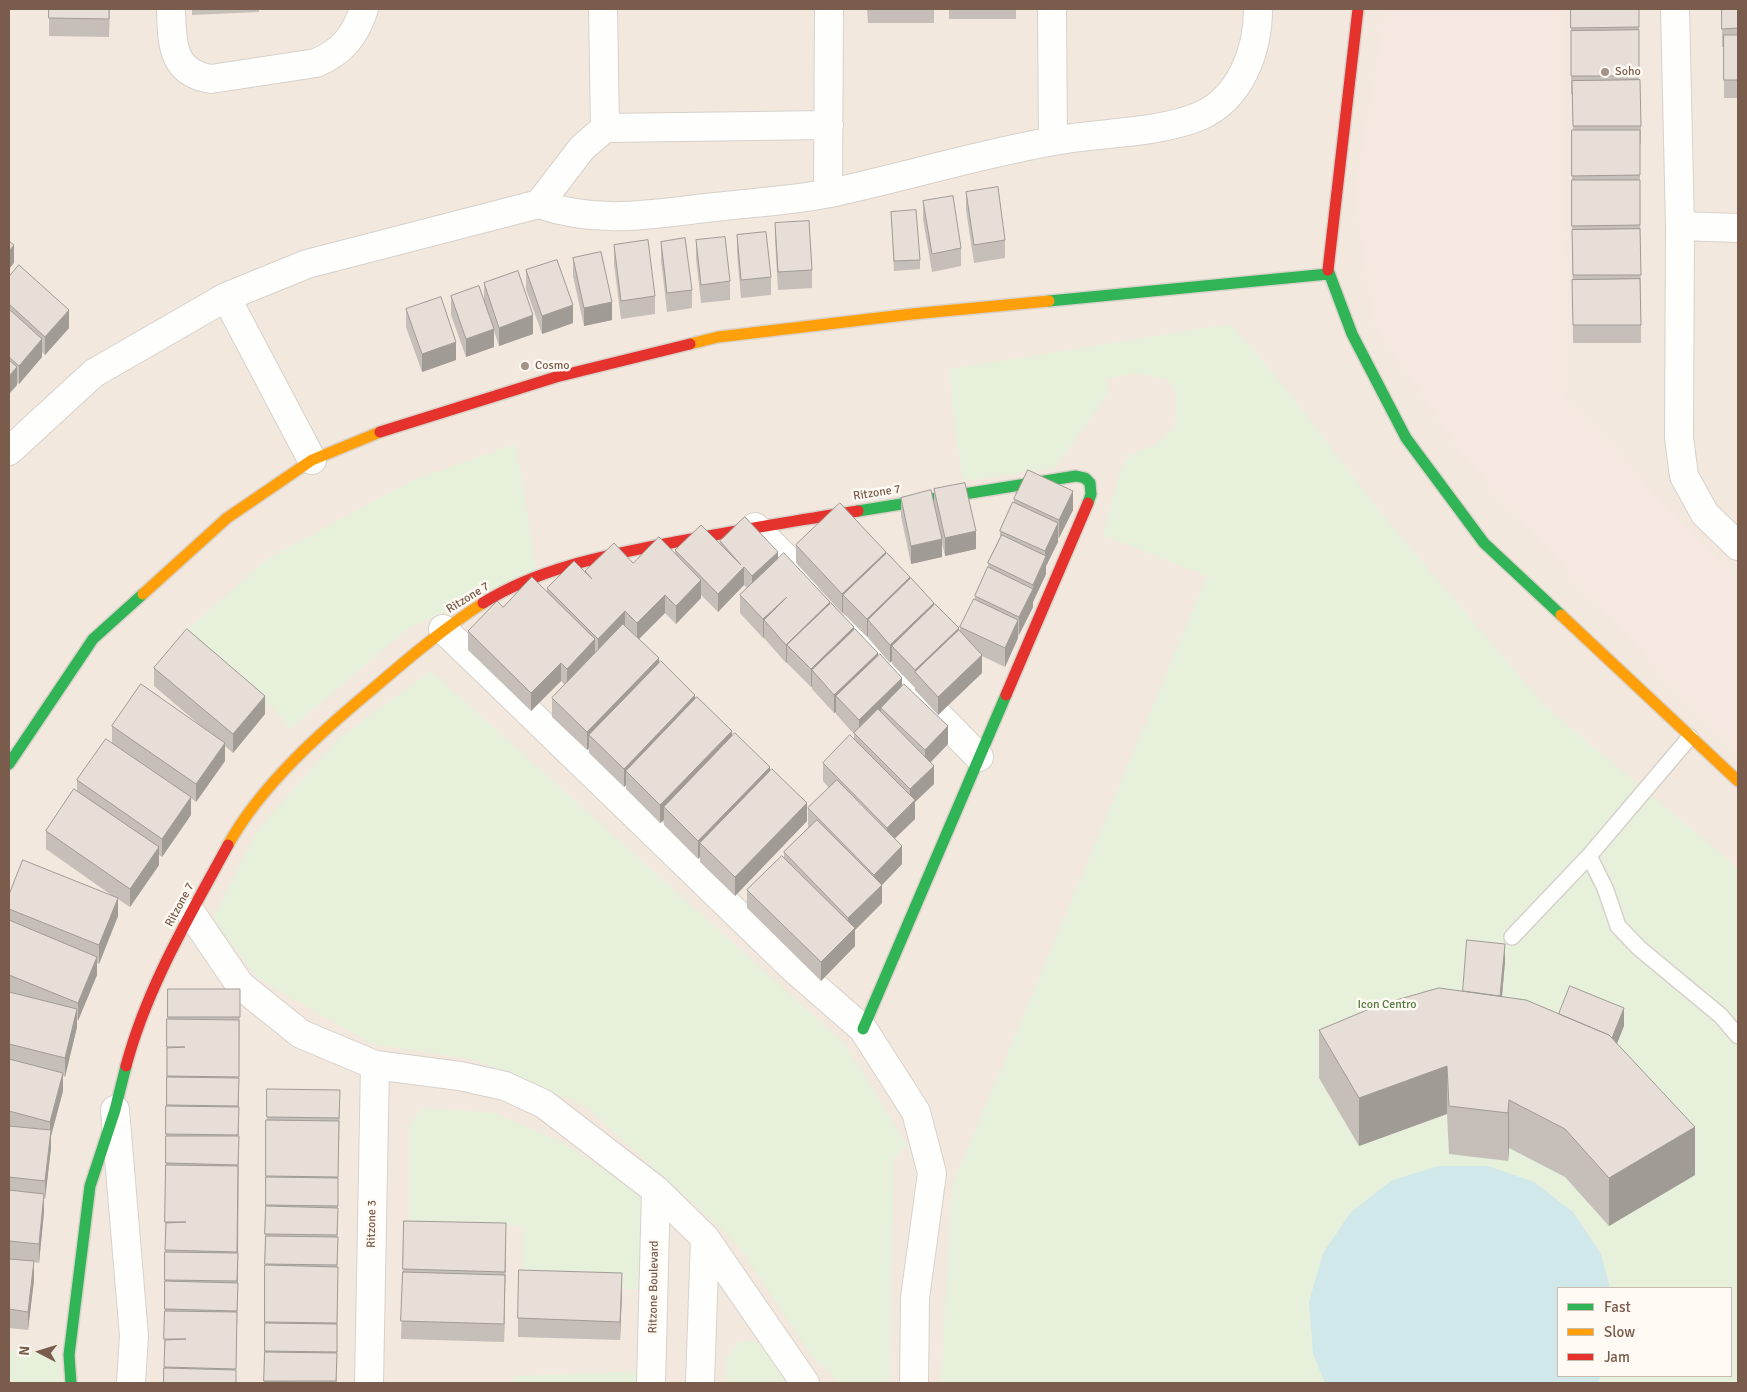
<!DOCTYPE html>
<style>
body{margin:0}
#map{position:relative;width:1747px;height:1392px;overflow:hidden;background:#f9f5f0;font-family:Signika,sans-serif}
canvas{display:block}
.frame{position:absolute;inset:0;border:10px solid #7a5c4d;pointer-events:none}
.legend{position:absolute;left:1557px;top:1287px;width:175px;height:90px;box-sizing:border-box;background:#fffaf3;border:1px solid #cabbb1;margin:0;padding:6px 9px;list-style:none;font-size:15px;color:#7a5c4d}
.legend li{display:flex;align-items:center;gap:10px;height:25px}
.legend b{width:25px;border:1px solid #cabbb1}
.north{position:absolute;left:15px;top:1327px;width:50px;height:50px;-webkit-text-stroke:4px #fffaf3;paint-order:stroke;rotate:275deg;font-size:14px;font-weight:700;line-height:20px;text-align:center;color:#7a5c4d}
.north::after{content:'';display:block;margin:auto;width:18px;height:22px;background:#7a5c4d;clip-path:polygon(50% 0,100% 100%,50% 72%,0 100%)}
</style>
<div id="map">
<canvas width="1747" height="1392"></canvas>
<div class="frame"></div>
<ul class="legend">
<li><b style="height:6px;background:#30b455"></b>Fast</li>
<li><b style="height:6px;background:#ff9f0a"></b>Slow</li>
<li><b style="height:6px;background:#e5322d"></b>Jam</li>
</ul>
<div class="north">N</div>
</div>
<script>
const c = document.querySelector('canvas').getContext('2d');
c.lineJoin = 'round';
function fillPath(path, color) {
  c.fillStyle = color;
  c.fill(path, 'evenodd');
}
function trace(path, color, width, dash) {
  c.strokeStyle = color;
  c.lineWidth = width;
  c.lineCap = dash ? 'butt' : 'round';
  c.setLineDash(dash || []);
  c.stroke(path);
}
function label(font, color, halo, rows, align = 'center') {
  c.font = font + ' Signika,sans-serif';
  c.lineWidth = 5;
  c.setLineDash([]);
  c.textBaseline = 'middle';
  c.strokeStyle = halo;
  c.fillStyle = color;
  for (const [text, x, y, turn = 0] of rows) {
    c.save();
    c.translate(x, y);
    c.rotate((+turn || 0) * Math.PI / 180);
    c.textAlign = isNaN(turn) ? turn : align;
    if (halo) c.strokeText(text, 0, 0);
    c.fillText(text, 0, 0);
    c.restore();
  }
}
fillPath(new Path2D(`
 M9 9H1738V1383H9ZM1558 1288H1731V1376H1558Z`), '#f2e8de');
fillPath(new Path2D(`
 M1386 9H1562L1561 395 1738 581V751L1665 677 1464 456 1374 323 1355 191Z`), '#f6e8e1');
fillPath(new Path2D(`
 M1231 324 1286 389 1385 518 1546 707 1738 868V1383H941L952 1186 1207 576 1103 535 1120 473 1129 455 1157 444 1175 426 1176 392 1168 380 1139 373 1108 378V394L1055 468 963 481 954 427 950 369ZM1558 1288H1731V1376H1558Z
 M516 444 537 574 490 590 406 630 289 730 275 709 206 662 180 636 267 559 413 480Z
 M431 671 845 1044 907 1145 894 1159 889 1383H840L812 1356 734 1240 584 1105 475 1060 372 1044 257 978 213 918 256 832 339 738Z
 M423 1108 494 1113 562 1142 616 1178 649 1205 648 1289 523 1290 522 1226 409 1225V1124Z
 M748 1340 765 1345 796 1383H726V1358L738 1342Z
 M9 1350 58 1354 61 1383H9Z
 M647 1371V1383H514V1376Z`), '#e7f0db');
fillPath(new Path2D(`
 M1438 1166H1488L1534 1182 1573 1212 1601 1254 1610 1288H1558V1376H1601L1598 1383H1325L1313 1353 1309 1302 1323 1253 1351 1212 1391 1181Z`), '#d0e8ea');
const lane = new Path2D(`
 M1589 856 1605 888 1618 926 1639 948 1721 1016 1738 1036
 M1512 937 1589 856 1690 737`);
const street = new Path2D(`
 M171 9C172 42 171 73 211 79L316 63C342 52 355 36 364 9
 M1052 9 1053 141
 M1675 9 1680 226 1679 438 1684 476 1705 514 1738 546
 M605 128 829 125
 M828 193 829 9
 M539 204C597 224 647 215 706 208 747 203 790 201 830 193 905 177 979 154 1054 141 1100 132 1157 134 1200 116 1241 98 1258 50 1258 9
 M1680 226 1738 228
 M226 297 312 460
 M9 451 94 373 226 297 307 264 539 204 582 148 605 128 603 9
 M755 527 809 582
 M852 627 979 757
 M443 629 793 968 863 1029 916 1112 932 1173 915 1298 914 1383
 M191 913 240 985 301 1034 375 1065 460 1076 505 1086 544 1104 656 1190 705 1238 805 1383
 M115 1110 134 1336 131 1383
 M369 1383 375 1065
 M651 1383 656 1190
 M700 1383 705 1238`);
const fast = new Path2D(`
 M1328 270 1352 334 1406 438 1484 543 1561 615
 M1049 301 1328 274
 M858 511 1076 476 1085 478 1090 483 1091 494 1088 503
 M9 764 93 639 143 594
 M863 1029 1006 695
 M71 1383 69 1355 90 1186 115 1110 126 1066`);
const slow = new Path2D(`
 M690 344 718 337 912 314 1049 301
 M143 594 227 518 312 460 380 432
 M1561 615 1738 781
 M228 845C261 785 322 731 375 687 411 656 443 629 483 603`);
const jam = new Path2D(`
 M1328 270 1358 9
 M380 432 556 377 690 344
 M483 603C540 567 609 555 675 542 736 531 797 520 858 511
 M1006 695 1088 503
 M126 1066C147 987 189 917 228 845`);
trace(lane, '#d7d1cb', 18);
trace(street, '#d7d1cb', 30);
trace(fast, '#d9d2cb', 14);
trace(slow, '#d9d2cb', 14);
trace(jam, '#d9d2cb', 14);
trace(lane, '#fefefd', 15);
trace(street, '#fefefd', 28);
trace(fast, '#30b455', 11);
trace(slow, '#ff9f0a', 11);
trace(jam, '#e5322d', 11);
fillPath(new Path2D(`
 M49 9H110L109 37 49 36Z
 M192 9H259V12L192 15Z
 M867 9H934V23H868Z
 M949 9H1016V19H949Z
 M1571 9H1639V80L1641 126V144H1640V180L1641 343H1573L1572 198V130H1573L1572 94H1571Z
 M1722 9H1738V98H1724V47H1722Z
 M966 192 1005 240V258L974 263 966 210Z
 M923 201 961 248V266L932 272 923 219Z
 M891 212 920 260V269L894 271Z
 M775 223 812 270V288L778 290 775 241Z
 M737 235 771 277V295L741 298 737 253Z
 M696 240 730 281V300L701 303 696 258Z
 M661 242 692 290V308L667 312 661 260Z
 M614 245 655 296V314L621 319 614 264Z
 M573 258 612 320 584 326 573 276Z
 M526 270 573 323 542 334 526 289Z
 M9 277 69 328 45 355 42 352V357L19 384 17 383V385L9 394Z
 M484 283 533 334 499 346 494 331V347L466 357 451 315V296L484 300Z
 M406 309 456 360 422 372 406 327Z
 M934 489 976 549 945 556 942 543V557L911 564 901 516V498L934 503Z
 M1014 499 1073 510 1059 538H1058V542L1046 566V574L1033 602V607L1019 635H1018V638L1005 667 982 656V673L938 715 915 690V688L892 664V661L890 663 868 638V636L867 637 843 613V612L842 613 796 563V545L886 554 960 632V627L975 600V596L988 568V563L1000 537V531L1014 502Z
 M720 541 778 559 830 604 878 656 902 685 948 744 930 763 934 784 915 802V819L895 838 902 864 882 885V903L855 930V946L821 981 747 908V890L784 858V852L809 827H808V808L829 788 823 781V763L854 739V734L836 714V712L834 713 812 689V686L811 687 787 663V662L786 663 764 638V637L763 638 740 613V595L747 588 744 585 718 612 701 595V598L676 624 665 613 639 639 659 663 732 737 770 771 807 821 735 896 700 862V857L698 859 664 825V820L660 823 626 789V785L624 787 589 753V748L587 750 552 717V698L565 685 561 681 531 711 468 650V631L503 607 547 591V588L585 572V571L633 563 675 553V550L720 544Z
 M154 668 265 714 233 753 225 746V761L196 802 191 798V815L162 857 159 855V865L130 907 118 899V916L99 964 97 963V975L77 1021V1027L65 1077 63 1076V1091L51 1136V1148L45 1199H44V1212L39 1263 34 1262V1280L28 1330 9 1328V895L114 897 46 849V831L77 791V780L112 743V726H201L154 686Z
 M1505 962 1502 997 1559 1014 1624 1026 1617 1043 1695 1175 1609 1226 1565 1177 1509 1148 1508 1161 1449 1154 1447 1114 1359 1146 1319 1078V1030L1463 991Z
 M168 989H240L236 1383H164L167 1019Z
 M267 1089 340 1108 338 1178 337 1383H264L266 1120H267Z
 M404 1221 506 1242 504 1342 401 1339Z
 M622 1291 620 1340 518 1337V1318Z`), '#c6bfb9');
fillPath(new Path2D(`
 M14 245V263L9 269V251Z
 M612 302V320L584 326V308Z
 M573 305V323L542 334V316Z
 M69 310V328L45 355V337Z
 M533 315V334L499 346V328Z
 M494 329V347L466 357V339Z
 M42 339V357L19 384V366Z
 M456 342V360L422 372V354Z
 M17 367V385L9 394V376Z
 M1073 491V510L1059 538V520Z
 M1058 523V542L1046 566V574L1033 602V607L1019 635V617L1033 589V585L1045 560V551Z
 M976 531V549L945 556V538Z
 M942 539V557L911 564V546Z
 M778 552V570L752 594V576Z
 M886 552V570L843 595V612L842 613V594Z
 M744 567V585L718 612V594Z
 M910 577V595L868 620V636L867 637V619Z
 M701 580V598L676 624V606Z
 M665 595V613L637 641V623Z
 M787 597 764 620V637L763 638V619Z
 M830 602V620L787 645V662L786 663V645Z
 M934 603V621L892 646V661L890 663V645Z
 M625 611V630L598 658V639Z
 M1018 620V638L1005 667V648Z
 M854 627V646L812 670V686L811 687V669Z
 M959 628V646L915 672V688V670Z
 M595 639V657L567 687V669Z
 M878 653V671L836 696V712L834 713V695Z
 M982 655V673L938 715V697Z
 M659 658V676L589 735V748L587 750V732Z
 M561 663V681L531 711V693Z
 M902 678V697L881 708V717L859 738V720Z
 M695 695V713L626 771V785L624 787V769Z
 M265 696V714L233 753V734Z
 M948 726V744L925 768V750Z
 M732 731V749L664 807V820L660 823V805Z
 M225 743V761L196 802V784Z
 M934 766V784L915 802V819L887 846V828L910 806V789Z
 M770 767V785L700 843V857L698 859V841Z
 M191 797V815L162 857V839Z
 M807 803V821L735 896V877Z
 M902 846V864L882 885V903L855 930V946L821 981V962L848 934V918L874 893V875Z
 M159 847V865L130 907V889Z
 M118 898V916L99 964V945Z
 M1505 944V962L1499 1028V1010Z
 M97 957V975L78 1021V1003Z
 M1624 1008V1026L1610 1061V1043Z
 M77 1009V1027L65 1077V1058Z
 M1447 1066V1114L1359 1146V1098Z
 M63 1073V1091L51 1136V1148L45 1199V1181L50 1138V1122Z
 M239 1078 238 1272 237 1329V1269Z
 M1509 1100V1148L1508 1161V1113Z
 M1695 1127V1175L1609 1226V1178Z
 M44 1194V1212L39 1263V1244Z
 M506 1223V1242L504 1342V1324Z
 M34 1261V1280L28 1330V1312Z
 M622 1273V1291L620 1340V1322Z`), '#a19b96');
const building = new Path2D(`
 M49 9H109V19L49 18Z
 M1571 9H1639V27L1571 28Z
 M1722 9H1738V28L1722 29Z
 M1639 30V76H1571V31Z
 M1724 35H1738V80H1724Z
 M1640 80 1641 126H1573L1572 81Z
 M1572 130H1640V175L1572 176Z
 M1572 180H1640V225L1572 226Z
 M998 187 1005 240 974 245 966 192Z
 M953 196 961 248 932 254 923 201Z
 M916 210 920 260 894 261 891 212Z
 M809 221 812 270 778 272 775 223Z
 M1640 229 1641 275H1573L1572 230Z
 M766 232 771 277 741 280 737 235Z
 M725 237 730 281 701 285 696 240Z
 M685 238 692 290 667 293 661 242Z
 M648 240 655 296 621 301 614 245Z
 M9 241 14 245 9 251Z
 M601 252 612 302 584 308 573 258Z
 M557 260 573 305 542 316 526 270Z
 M19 265 69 310 45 337 9 304V277Z
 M518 271 533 315 499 328 484 283Z
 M1640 279 1641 325H1573L1572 280Z
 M479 286 494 329 466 339 451 296Z
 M441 297 456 342 422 354 406 309Z
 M9 309 42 339 19 366 9 357Z
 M9 360 17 367 9 376Z
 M1028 470 1073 491 1059 520 1014 499Z
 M965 483 976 531 945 538 934 489Z
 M931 490 942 539 911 546 901 498Z
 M1013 502 1058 523 1045 551 1000 531Z
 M840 503 886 552 842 594 796 545Z
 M745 517 778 552 752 576 744 567 718 594 675 550 701 525 741 565 720 541Z
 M1002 535 1046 556 1033 585 988 563Z
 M659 537 701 580 676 606 665 595 637 623 625 611 598 639 547 588 574 561 592 579 585 571 614 543 633 563Z
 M784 553 830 602 786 645 764 620 787 597 763 619 740 595Z
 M887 553 910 577 867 619 843 595Z
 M988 567 1033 589 1019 617 975 596Z
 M532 577 595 639 567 669 561 663 531 693 468 631 497 601 503 607Z
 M911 578 934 603 890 645 868 620Z
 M974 599 1018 620 1005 648 960 627Z
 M831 603 854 627 811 669 787 645Z
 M935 604 959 628 915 670 892 646Z
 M623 624 659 658 587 732 552 698Z
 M187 629 265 696 233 734 154 668Z
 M855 629 878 653 834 695 812 670Z
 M959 630 982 655 938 697 915 672Z
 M880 654 902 678 859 720 836 696Z
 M661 661 695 695 624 769 589 735Z
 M141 684 225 743 196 784 112 726Z
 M904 684 948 726 925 750 881 708Z
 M697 697 732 731 660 805 626 771Z
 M878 709 934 766 910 789 854 733Z
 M735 733 770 767 698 841 664 807Z
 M850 735 915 800 887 828 823 763Z
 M106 739 191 797 162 839 77 780Z
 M772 769 807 803 735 877 700 843Z
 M837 780 902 846 874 875 808 808Z
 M74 789 159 847 130 889 46 831Z
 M817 820 882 885 848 918 784 852Z
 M782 856 855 928 821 962 747 890Z
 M23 860 118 898 99 945 9 909V895Z
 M9 920 97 957 78 1003 9 975Z
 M1467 940 1505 944 1500 996 1463 991Z
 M1570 986 1624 1008 1612 1038 1609 1035 1559 1014Z
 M1439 988 1526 1000 1609 1035 1695 1127 1609 1178 1565 1129 1509 1100 1508 1113 1449 1106 1447 1066 1359 1098 1319 1030 1379 1005Z
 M168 989H240V1017H168Z
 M9 992 77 1009 65 1058 9 1044Z
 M167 1019 239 1020V1077L167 1076V1048L185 1047H167Z
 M9 1059 63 1073 50 1122 9 1111Z
 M167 1077 239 1078 238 1106 167 1105Z
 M267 1089 340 1090 339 1118 267 1117Z
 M166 1106 239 1107 238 1135 166 1134Z
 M266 1120 339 1121 338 1177 266 1176Z
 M9 1126 51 1130 45 1181 9 1177Z
 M166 1136H239L238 1165 166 1163Z
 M166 1165 238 1166 237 1252 165 1250 166 1223 186 1222H165Z
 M266 1177 338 1178V1206L266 1205Z
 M9 1190 44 1194 39 1244 9 1241Z
 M266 1206 338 1208 337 1235 265 1234Z
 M404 1221 506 1223 505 1272 403 1269Z
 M266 1236 338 1237 337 1265 265 1264Z
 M165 1252 238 1253 237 1281 165 1280Z
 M9 1259 34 1261 28 1312 9 1309Z
 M265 1265 338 1267 337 1323 265 1322Z
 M519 1270 622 1273 620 1322 518 1318Z
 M403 1272 505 1275 504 1324 401 1321Z
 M165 1281 238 1283 237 1311 165 1309Z
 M165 1311 237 1312 236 1369 164 1367 165 1340 186 1339H164Z
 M265 1323 337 1324V1352L265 1351Z
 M265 1352 337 1353 336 1381H264Z
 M164 1368 236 1370V1383H164Z
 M265 1382 337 1383H265Z`);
fillPath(building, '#e6ded7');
trace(building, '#a19b96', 1);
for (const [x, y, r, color] of [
 [1605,72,5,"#a69286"],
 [525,366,5,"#a69286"]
]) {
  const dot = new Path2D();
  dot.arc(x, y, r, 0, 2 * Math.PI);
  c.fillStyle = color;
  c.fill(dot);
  trace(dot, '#fffaf3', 2);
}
label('12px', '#7a5c4d', '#fffaf3', [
 ["Soho",1615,72],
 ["Cosmo",535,366]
], 'left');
label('12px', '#7a5c4d', '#fffaf3', [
 ["Ritzone 7",877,493,-9],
 ["Ritzone 7",468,598,-32],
 ["Ritzone 7",180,905,-62],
 ["Ritzone 3",372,1224,-89],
 ["Ritzone Boulevard",654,1287,-89]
]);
label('12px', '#537a41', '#fffaf3', [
 ["Icon Centro",1387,1005]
]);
</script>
